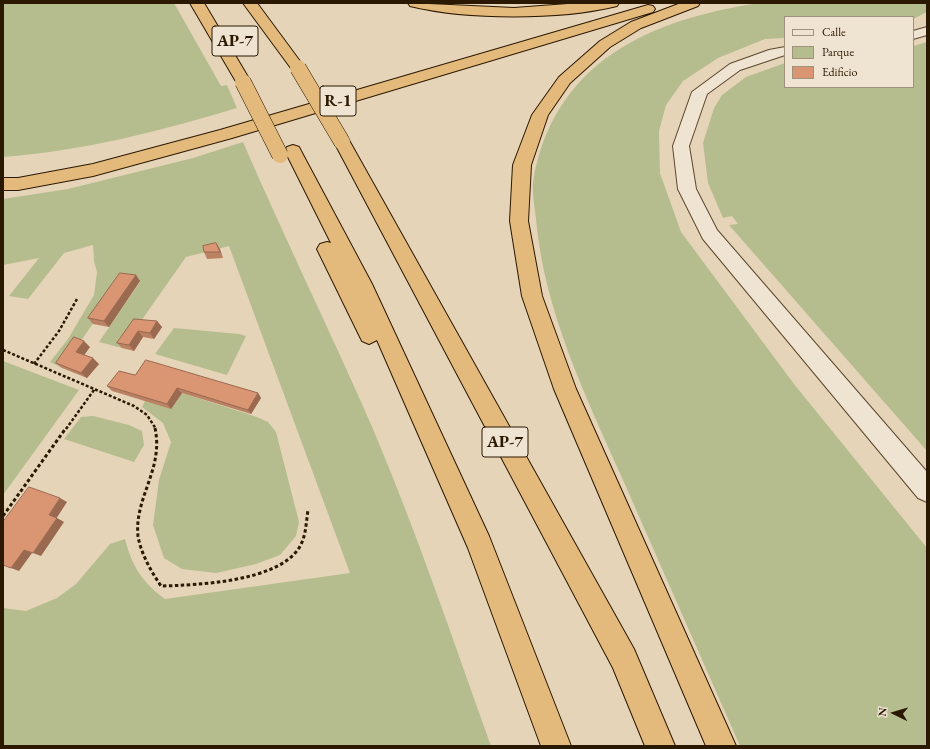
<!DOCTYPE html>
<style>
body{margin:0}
#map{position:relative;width:930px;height:749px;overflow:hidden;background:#e6d4b8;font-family:"EB Garamond",serif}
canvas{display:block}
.frame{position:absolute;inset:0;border:4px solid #2b1800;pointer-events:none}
.legend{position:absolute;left:784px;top:16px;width:130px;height:72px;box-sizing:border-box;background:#efe3d1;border:1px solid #a1927d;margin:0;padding:5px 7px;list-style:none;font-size:12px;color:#2b1800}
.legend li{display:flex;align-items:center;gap:8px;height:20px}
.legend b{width:20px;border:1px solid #a1927d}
.north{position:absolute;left:874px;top:693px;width:40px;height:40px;-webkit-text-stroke:3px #efe3d1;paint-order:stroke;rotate:275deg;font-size:11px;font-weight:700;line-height:16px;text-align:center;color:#2b1800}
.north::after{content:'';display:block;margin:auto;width:14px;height:18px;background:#2b1800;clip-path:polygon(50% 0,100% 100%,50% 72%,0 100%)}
</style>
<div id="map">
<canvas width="930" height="749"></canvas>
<div class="frame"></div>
<ul class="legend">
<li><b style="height:5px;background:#efe3d1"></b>Calle</li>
<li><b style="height:11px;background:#b5bd8f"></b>Parque</li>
<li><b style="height:11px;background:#da9673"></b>Edificio</li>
</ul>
<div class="north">N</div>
</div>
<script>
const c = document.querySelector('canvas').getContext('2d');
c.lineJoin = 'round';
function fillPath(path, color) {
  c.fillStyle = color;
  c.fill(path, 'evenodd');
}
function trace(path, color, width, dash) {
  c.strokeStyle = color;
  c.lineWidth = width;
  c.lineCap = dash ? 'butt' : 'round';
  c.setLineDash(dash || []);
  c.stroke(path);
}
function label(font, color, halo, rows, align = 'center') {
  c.font = font + ' "EB Garamond",serif';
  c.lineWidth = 3;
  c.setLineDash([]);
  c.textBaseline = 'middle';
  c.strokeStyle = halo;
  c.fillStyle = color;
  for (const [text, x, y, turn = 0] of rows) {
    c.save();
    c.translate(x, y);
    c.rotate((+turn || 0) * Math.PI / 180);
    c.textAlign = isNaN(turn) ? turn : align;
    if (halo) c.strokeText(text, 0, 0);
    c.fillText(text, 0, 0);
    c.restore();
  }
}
fillPath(new Path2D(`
 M3 3H174L221 86 227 85 237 108C161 131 83 151 3 157Z
 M760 3H927V12L913 19V17H785V38L765 39 718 58 683 81 666 105 659 131 660 173 681 232 794 384 927 548V746H740C701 657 662 569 623 480 586 397 544 311 536 219 535 208 532 194 533 182 553 62 650 19 760 3Z
 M927 42V451L729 225 738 224 732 216 723 218 708 183 703 143 714 108 722 95 746 77 785 63V87H913V46Z
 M243 142C285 239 331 333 373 429 417 533 453 640 491 746H3V608L26 611 57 598 76 584 110 544 125 539C132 566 142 582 165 599L350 573 229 246 186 257 122 348 99 342 140 282 124 279 62 368 50 362 68 339 94 295 97 272 94 261 93 245 64 253 28 299 9 296 39 258 3 265V199L68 189 193 158Z
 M174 328 239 334 246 336 227 375 155 354Z
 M3 361 79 390 3 495Z
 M182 393 257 417 268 422 276 432 299 522 296 536 280 555 256 564 216 573 182 569 164 558 153 525 159 480 171 442 163 423 142 407 145 401Z
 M93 416 129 425 142 431 144 445 134 462 64 439 81 417Z`), '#b5bd8f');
const minor = new Path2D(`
 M927 27V35L913 39V31Z
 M785 47V55L740 70 707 94 689 146 696 189 717 230 927 472V502L918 498 703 239 678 189 673 146 692 92 730 64 769 50Z`);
const highway = new Path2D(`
 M190 3H204L251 82 248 85H238Z
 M243 3H257L305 68 303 71H293Z
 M408 3 514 8 581 3H619L617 6C560 20 467 20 410 6Z
 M681 3H700L698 6 641 28 610 47 570 83 548 115 531 165 528 221 542 296 576 389 736 746H706L554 389 522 296 510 221 513 165 532 115 559 77 600 41 631 22Z
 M648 5 653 6 655 9 653 12 232 138 93 176 18 190H3V178H18L93 164 220 130Z
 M342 137 348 138 350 142 634 649 675 746H645L613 668 334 142 336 138Z
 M293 145 299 147 301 151 372 284 489 536 571 746H541L468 548 377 340 369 344 362 341 317 249 320 244 327 242 331 243 285 151 287 147Z`);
trace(minor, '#5a472e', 2);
trace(highway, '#2b1800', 2);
trace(new Path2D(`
 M3 350 134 406 147 415 156 429
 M34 364 59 331 77 299
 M66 429 94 390`), '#2b1800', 2.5, [3, 2]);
trace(new Path2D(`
 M155 428C164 469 134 498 138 536 141 554 151 571 161 586 197 585 277 582 299 548 306 537 306 523 308 510
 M3 516 66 428`), '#2b1800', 3, [3.5, 2.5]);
fillPath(minor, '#efe3d1');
fillPath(highway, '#e3ba7c');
const highwayBridge = new Path2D(`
 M298 68 342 142
 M243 82 280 155`);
trace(highwayBridge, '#2b1800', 17, []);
trace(highwayBridge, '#e3ba7c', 16);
fillPath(new Path2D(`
 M216 243 223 258 207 259 204 252Z
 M136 275 140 281 109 327 93 324 88 318Z
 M157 321 162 327 154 339 143 337 134 351 122 348 117 343Z
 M90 347 84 355 99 364 87 378 62 368 56 363Z
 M135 375 258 393 261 398 251 414 182 393 171 409 112 391 107 386Z`), '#bb8163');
fillPath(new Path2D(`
 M216 243 220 249 223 258 220 252Z
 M136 275 140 281 109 327 104 321Z
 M157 321 162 327 154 339 150 333Z
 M138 331 143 337 134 351 129 345Z
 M84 341 90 347 82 358 76 352Z
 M93 358 99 364 87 378 81 373Z
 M177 388 182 393 171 409 167 404Z
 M258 393 261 398 251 414 248 410Z
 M60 498 67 502 56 519 49 515Z
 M57 518 64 522 41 556 33 553Z
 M24 550 32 553 19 571 11 568Z`), '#996950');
const building = new Path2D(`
 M216 243 220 252H204L203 246Z
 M120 273 136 275 104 321 88 318Z
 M134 319 157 321 150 333 138 331 129 345 117 343Z
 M74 337 84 341 76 352 93 358 81 373 56 363Z
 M146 360 258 393 248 410 177 388 167 404 107 386 119 371 135 375Z
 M29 487 60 498 49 515 57 518 33 553 24 550 11 568 3 565V522Z`);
fillPath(building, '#da9673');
trace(building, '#996950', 1);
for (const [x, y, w] of [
 [235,41,46],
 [338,101,36],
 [505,442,46]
]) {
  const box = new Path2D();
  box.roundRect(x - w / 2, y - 15, w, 30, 3);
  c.fillStyle = '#efe3d1';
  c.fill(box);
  trace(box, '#2b1800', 1);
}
label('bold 17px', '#2b1800', null, [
 ["AP-7",235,41],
 ["R-1",338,101],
 ["AP-7",505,442]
]);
</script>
